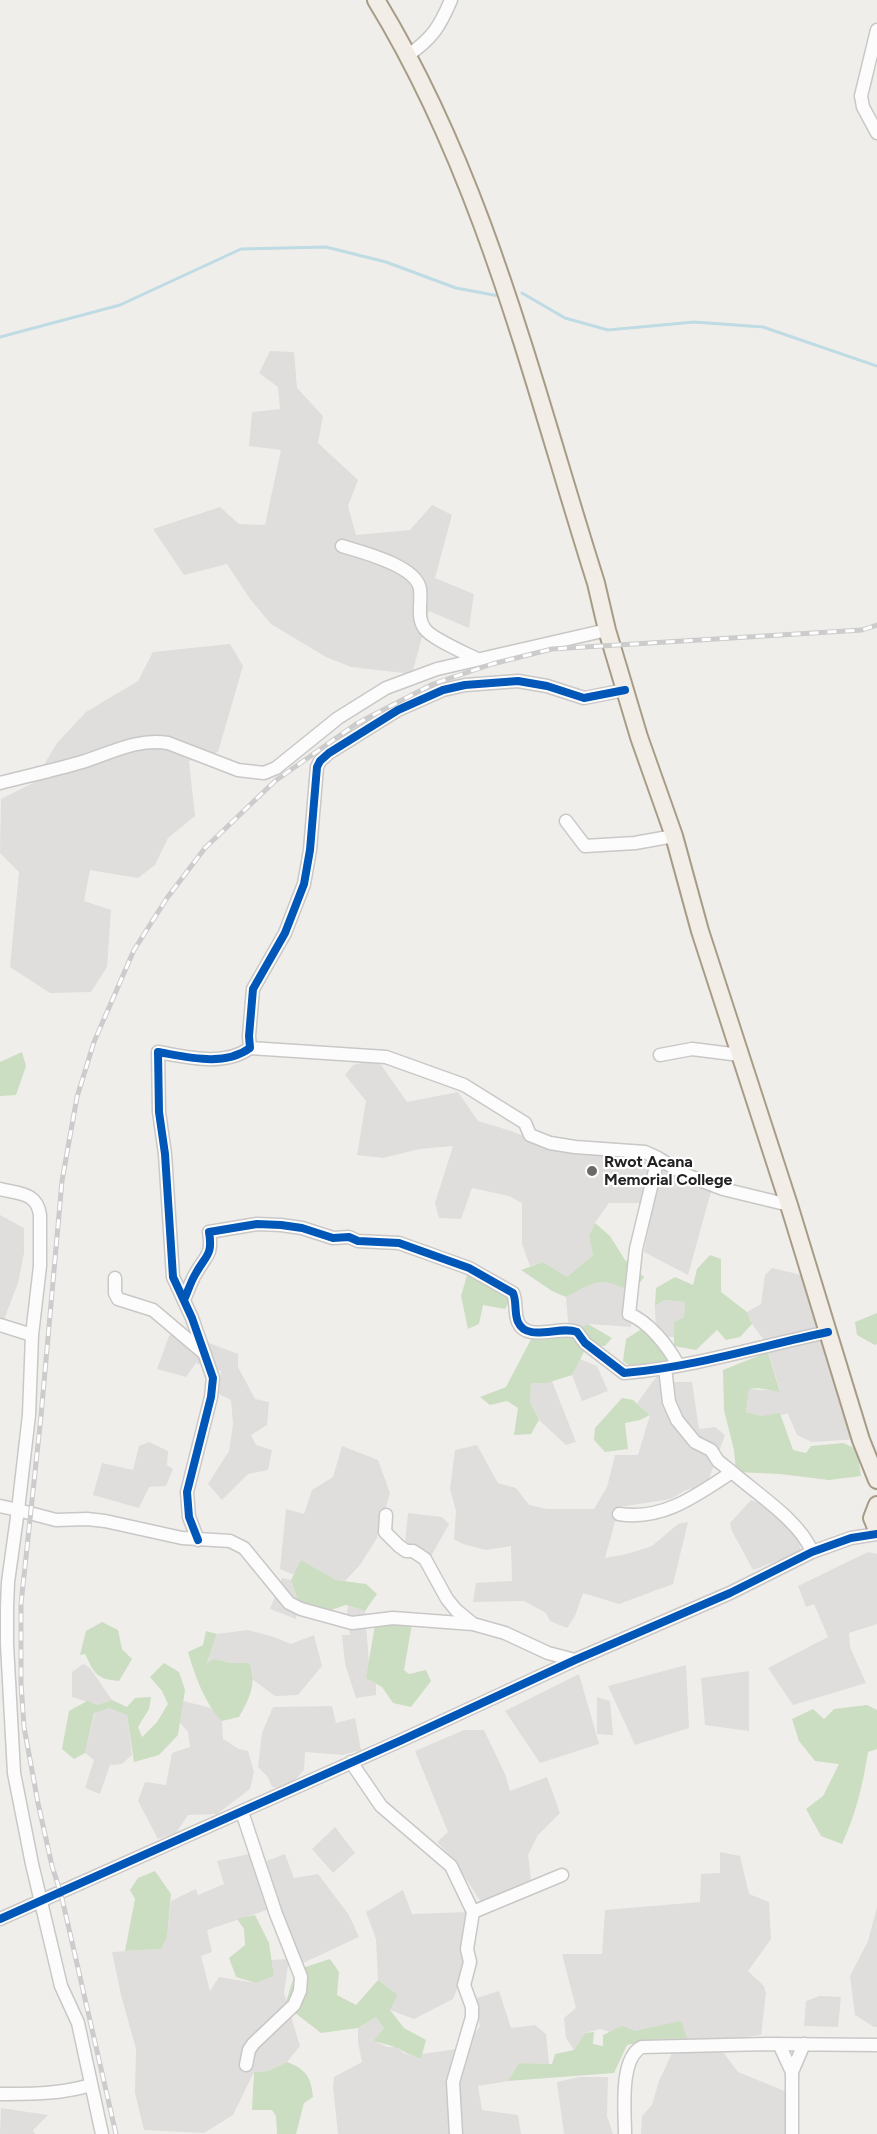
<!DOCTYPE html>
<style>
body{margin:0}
canvas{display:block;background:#f0eeeb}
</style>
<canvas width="877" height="2134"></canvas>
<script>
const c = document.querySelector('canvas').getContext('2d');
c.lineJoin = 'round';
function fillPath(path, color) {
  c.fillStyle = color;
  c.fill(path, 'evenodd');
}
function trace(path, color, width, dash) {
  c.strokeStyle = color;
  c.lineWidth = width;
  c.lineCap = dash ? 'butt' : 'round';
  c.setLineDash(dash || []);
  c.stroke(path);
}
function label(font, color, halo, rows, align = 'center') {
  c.font = font + ' Figtree,sans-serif';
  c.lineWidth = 4.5;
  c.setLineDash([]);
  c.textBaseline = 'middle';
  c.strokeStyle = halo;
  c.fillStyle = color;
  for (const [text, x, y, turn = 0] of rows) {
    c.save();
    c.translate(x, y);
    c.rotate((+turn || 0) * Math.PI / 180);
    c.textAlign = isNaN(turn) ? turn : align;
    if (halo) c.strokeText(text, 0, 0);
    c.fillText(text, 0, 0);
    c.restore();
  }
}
fillPath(new Path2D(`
 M270 351 294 352 297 388 323 416 318 443 358 480 348 506 356 535 410 530 432 505 452 515 435 578 474 594 469 628 429 611 412 674 351 667 326 657 271 624 250 599 227 564 184 575 153 529 220 507 239 524 265 525 281 450 249 446 252 412 280 409 278 387 259 373Z
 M230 644 243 666 218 752 189 761 195 816 168 838 155 865 138 878 90 870 84 901 111 910 107 967 91 992 50 993 10 967 19 872 0 853 1 799 33 783 57 743 86 712 138 681 153 652Z
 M377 1059 407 1102 458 1092 478 1121 511 1131 558 1150 652 1158 712 1188 688 1275 644 1252 654 1203H609L595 1223 589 1236 593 1255 567 1277 543 1262 530 1266 522 1244V1203L509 1196 472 1188 461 1219 439 1218 435 1203 453 1146 420 1149 383 1158 357 1155 366 1101 345 1075 353 1065Z
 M0 1215 24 1228V1253L18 1283 0 1330Z
 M772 1268 806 1276 859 1439 812 1442 797 1435 788 1414 761 1416 746 1412 749 1389 780 1391 766 1343 752 1324 747 1312 761 1304 765 1275Z
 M596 1281H609L633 1292 631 1327 589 1324 577 1331 569 1332 566 1297Z
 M665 1300 685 1302 684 1317 674 1322V1337L656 1336 655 1306Z
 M175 1330 238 1354V1367L255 1399 269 1402 267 1425 251 1435 256 1445 272 1450 268 1470 248 1474 222 1500 208 1484 229 1451 233 1425 231 1400 219 1394 221 1371 196 1363 186 1377 157 1369 169 1336Z
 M580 1359 597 1366 608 1391 582 1401 572 1375Z
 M657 1376 673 1382H692L699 1429 715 1427 725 1435 707 1484 684 1491 671 1499 619 1507 605 1558 627 1554 652 1546 678 1524 688 1522 673 1584 619 1604 583 1593 575 1616 567 1628 550 1621 546 1613 524 1601 473 1602 476 1583 512 1581 511 1546 486 1550 463 1544 454 1539 456 1511 450 1489 455 1450 477 1445 498 1483 516 1488 529 1505 547 1509H594L607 1487 615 1455H638L650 1415 637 1403Z
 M552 1381 576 1442 566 1445 539 1420 530 1402 531 1382Z
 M149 1442 168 1451 167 1465 173 1469 166 1486 149 1487 139 1508 93 1495 102 1463 133 1470 139 1446Z
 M342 1446 378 1460 390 1493 377 1538 360 1565 345 1581 336 1580 301 1560 294 1575 280 1569 286 1509 304 1514 312 1490 333 1477Z
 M751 1500 774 1509 795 1525 801 1552 753 1570 732 1531 730 1523Z
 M408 1513 442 1517 449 1524 429 1560 405 1543Z
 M868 1552 877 1554V1624L849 1633 850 1647 866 1683 793 1705 768 1668 828 1637 814 1604 806 1607 798 1586Z
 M282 1578 291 1580 298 1601 296 1619 270 1609Z
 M348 1606 365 1611 369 1663 366 1678 376 1684V1695L356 1698 345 1664 342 1635H350L347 1614Z
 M248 1630 274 1637 291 1644 314 1635 322 1666 298 1695 275 1696 252 1679 253 1672 248 1663H231L214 1659 207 1664 217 1634Z
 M83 1664 90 1668 112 1700 97 1705 72 1697V1672Z
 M686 1665 689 1728 635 1745 608 1686Z
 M749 1671V1731L705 1725 701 1678Z
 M579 1674 599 1744 540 1763 505 1711Z
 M597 1697 610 1701 613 1735 597 1734Z
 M183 1701 211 1708 222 1721 223 1739 239 1749 248 1751 254 1772 250 1789 217 1814 188 1815 176 1833 158 1839 138 1801 145 1782 166 1785 172 1753 190 1747 188 1732 180 1723Z
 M332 1706 336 1723 355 1718 361 1750 343 1755 305 1752 304 1770 287 1789 272 1787 268 1777 258 1767 262 1733 273 1707Z
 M109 1708 127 1715 132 1755 122 1764 110 1765 100 1794 85 1788 94 1760 85 1753 95 1712Z
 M464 1730H484L505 1774 510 1791 547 1777 560 1813 538 1835 528 1855 532 1889 481 1902 451 1856 437 1842 448 1832 415 1751Z
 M335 1827 355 1853 333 1873 312 1849Z
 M720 1852 740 1856 749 1894 769 1902 771 1939 748 1971 764 1986 766 1993 761 2035 711 2042 628 2037 600 2029 585 2033 574 2050 566 2038 564 2018 576 2008 562 1954H602L605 1910 700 1902 701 1874 720 1873Z
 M249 1854 267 1910 207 1930 212 1952 201 1956 210 1991 219 1977 256 1983 274 1976 271 1960 289 1959 284 1993 300 2046 287 2062 268 2071 254 2072 233 2115 204 2133 144 2130 135 2093 136 2049 121 1995 112 1952 161 1949 167 1938 171 1901 196 1889 198 1895 224 1884 217 1861Z
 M285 1854 294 1878 318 1874 349 1915 359 1937 303 1963 274 1904 264 1862Z
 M403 1890 412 1914 468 1912 465 1970 453 1999 414 2019 390 2010 398 1995 378 1980 376 1939 366 1912Z
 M877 1907V2027H874L855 2015 850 1976 868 1941Z
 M499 1991 511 2028 535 2025 546 2034 549 2064 519 2063 508 2081 478 2086 482 2110 518 2115 521 2134H338L333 2087 334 2077 362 2062 358 2042V2028L376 2017 384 2028 373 2041 388 2047H396L404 2053 421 2059 422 2054 464 2048 480 2026 474 1999Z
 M820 1996 841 1997 838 2027 804 2026 806 2001Z
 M673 2051 723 2052 738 2072 787 2092 785 2134H641L642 2116 652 2105 659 2081Z
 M579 2077H608L607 2116 613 2134H564L557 2082Z
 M1 2108 48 2115 33 2130 35 2134H0Z`), '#dfdedc');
fillPath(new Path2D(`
 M22 1052 26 1066 16 1095 0 1096V1062Z
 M595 1223 610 1236 625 1260 644 1277 633 1292C598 1276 599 1280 566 1297L552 1291 521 1270 543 1262 567 1277 593 1255 589 1236Z
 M710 1255 721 1259V1292L747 1312 752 1324 740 1337 726 1340 717 1330 696 1350 674 1346V1322L684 1317 685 1302 665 1300 655 1306 656 1288 675 1277 693 1285 697 1269Z
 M468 1272 499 1286 511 1299 505 1309 483 1305 479 1324 468 1329 461 1296Z
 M877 1313V1344L875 1345 857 1335 855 1322Z
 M588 1324 612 1338 605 1346H587L572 1375 547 1383H531L530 1402 539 1420 531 1434 514 1435 518 1408 507 1401 490 1405 480 1397 506 1387 538 1326C559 1330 569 1336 588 1324Z
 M650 1328 669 1353 678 1373 667 1377 655 1366 633 1369 623 1361 626 1339 640 1330Z
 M768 1352 780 1392 758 1388 749 1389 746 1412 761 1416 780 1413 793 1450 806 1453 811 1446 843 1443 857 1449 861 1476 829 1480 780 1474 736 1472 734 1450 724 1410 723 1370Z
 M622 1398 633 1400 650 1415 640 1420 625 1423 628 1449 605 1452 594 1440 595 1428Z
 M301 1560 336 1580 366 1584 377 1594 365 1611 346 1605 328 1611 298 1601 291 1580Z
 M102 1622 118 1630 122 1649 132 1659 119 1681C96 1679 95 1674 85 1654L80 1655 86 1631Z
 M412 1624 404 1670 409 1674 426 1670 431 1681 411 1707 393 1703 382 1687 366 1678 375 1625Z
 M206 1631 217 1634 207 1663 214 1659 231 1663H249C258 1681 249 1700 239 1717L222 1721C205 1704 195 1676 188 1652L203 1645Z
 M164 1663 179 1672 185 1690 178 1735 159 1755 134 1762 127 1715 109 1708 94 1713 85 1753 74 1759 62 1749 69 1711 87 1701 97 1705 112 1700 127 1707 135 1698 151 1697 149 1709 138 1727 142 1737 157 1722 168 1704 162 1691 150 1677Z
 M867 1705 877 1710V1749L868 1752C863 1784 856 1814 842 1844L821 1836 806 1809 823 1796 839 1764 815 1761 799 1741 792 1719 813 1709 824 1719 834 1709Z
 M155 1871 171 1894 167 1938 161 1949 125 1951 135 1899 130 1890 138 1878Z
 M255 1915 269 1943 274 1976 256 1983 236 1977 229 1958 245 1945 244 1929 237 1919Z
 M330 1959 339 1972 337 1995 356 2005 378 1980 398 1995 390 2010 404 2028 426 2040 421 2059C412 2056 405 2052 397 2048 391 2045 380 2043 373 2041L384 2028 376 2017 358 2028 321 2033 285 2005 296 1970Z
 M681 2021 687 2038 656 2039 627 2045 614 2073 508 2081 519 2063 552 2064 555 2054 574 2050 585 2033 594 2032 593 2044 603 2046V2035L622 2026 635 2031Z
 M287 2062C306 2069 311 2077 313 2097L304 2103 296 2134H277L276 2116 272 2110H252L254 2072 268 2071Z`), '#cbdec1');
trace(new Path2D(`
 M522 293 565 318 608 330 694 322 763 327 877 366
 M0 337 120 305 241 249 326 247 386 262 456 288 499 296`), '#bfdbe3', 3);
const minor = new Path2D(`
 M877 30 861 96 863 107 877 133
 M408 55C432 39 440 26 451 0
 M342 546C362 552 417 566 420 589 422 602 416 618 425 629 431 638 465 653 477 659
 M0 783C27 776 55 770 82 762 111 753 137 738 168 743L238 770 264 773 276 768 338 718 386 688 437 669 607 630
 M566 821 585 846 635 843 674 836
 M250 1048 386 1057 464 1085 525 1123 530 1135 550 1143 575 1147 645 1152 658 1158 684 1174 723 1189 789 1205
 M660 1055 692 1049 740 1055
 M658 1158 636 1249 629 1314C649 1322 668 1346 678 1365
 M0 1189C19 1194 37 1192 40 1215V1266L32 1335 29 1415 18 1510 56 1520 87 1519 105 1521 182 1538 230 1541 244 1548 289 1603 301 1609 352 1623 393 1618 473 1624
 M115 1278V1293L118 1299 153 1310 205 1354
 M184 1300C188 1291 191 1281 196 1273 206 1255 213 1255 209 1232L257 1224 281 1225 302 1228 333 1238 349 1237 358 1241 399 1243 469 1268 513 1293C517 1302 514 1313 518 1322 527 1343 560 1325 577 1332L585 1343 624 1373C694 1367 761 1346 828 1332
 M0 1325 32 1335
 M665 1368 669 1402 677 1420 695 1442 711 1450 718 1461 732 1472
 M0 1506 18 1510 8 1582 7 1608V1644L14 1773 32 1864 61 1986 78 2023 102 2134
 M619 1514C663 1521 697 1495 732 1472 757 1494 801 1522 812 1552
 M386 1515 385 1532 399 1546 406 1551H413L425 1559 447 1599 456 1610 473 1624 505 1633 548 1653 575 1660
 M198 1540 189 1517 187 1492 211 1397 213 1378 192 1318 173 1277 165 1154 159 1112 158 1052C187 1057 224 1067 250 1048L249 1036 253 989 285 933 304 884 310 850 317 767 320 761 329 753 398 710 443 690 465 685 518 681 547 686 584 698 625 690
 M351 1762 381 1806 451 1866 473 1912 467 1949 470 1962 464 1985 472 2007V2017L453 2082 456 2134
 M242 1812 276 1914 301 1977 300 1991 294 2005 253 2044 249 2050 246 2065
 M473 1912 562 1875
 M0 1919 402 1740 575 1660 730 1593 812 1552 851 1538 877 1534
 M779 2044 792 2072
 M0 2094C31 2094 61 2094 91 2085
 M625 2134C625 2112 619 2058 642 2047L768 2044 877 2045
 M792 2134V2072L804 2044`);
const major = new Path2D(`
 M376 0C485 178 533 385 596 583L607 630 639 737 674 836 700 931 789 1205 861 1440 877 1480
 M877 1505 872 1518 877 1530`);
trace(minor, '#c9c8c7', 15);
trace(major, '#a79c86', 20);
trace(minor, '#fdfcfc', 12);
trace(major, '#f3ede7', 16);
const rail = new Path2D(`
 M116 2134 61 1894 52 1866 38 1803 24 1727 21 1683V1604L41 1416 62 1181 77 1097 94 1042 134 950 167 898 205 848 275 781 356 724 433 684 492 664 552 649 862 630 877 625`);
trace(rail, '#ccc', 5);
trace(rail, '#fff', 3, [9]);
trace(new Path2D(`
 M184 1300C188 1291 191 1281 196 1273 206 1255 213 1255 209 1232L257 1224 281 1225 302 1228 333 1238 349 1237 358 1241 399 1243 469 1268 513 1293C517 1302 514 1313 518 1322 527 1343 560 1325 577 1332L585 1343 624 1373C694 1367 761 1346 828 1332
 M198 1540 189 1517 187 1492 211 1397 213 1378 192 1318 173 1277 165 1154 159 1112 158 1052C187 1057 224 1067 250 1048L249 1036 253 989 285 933 304 884 310 850 317 767 320 761 329 753 398 710 443 690 465 685 518 681 547 686 584 698 625 690
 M0 1919 402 1740 575 1660 730 1593 812 1552 851 1538 877 1534`), '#0057b8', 8);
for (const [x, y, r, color] of [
 [592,1171,6,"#6a6968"]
]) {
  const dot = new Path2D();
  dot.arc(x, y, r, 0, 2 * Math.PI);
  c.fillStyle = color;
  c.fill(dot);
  trace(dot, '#fff', 2);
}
label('bold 16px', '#222', '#fff', [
 ["Rwot Acana",604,1162],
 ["Memorial College",604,1180]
], 'left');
</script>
